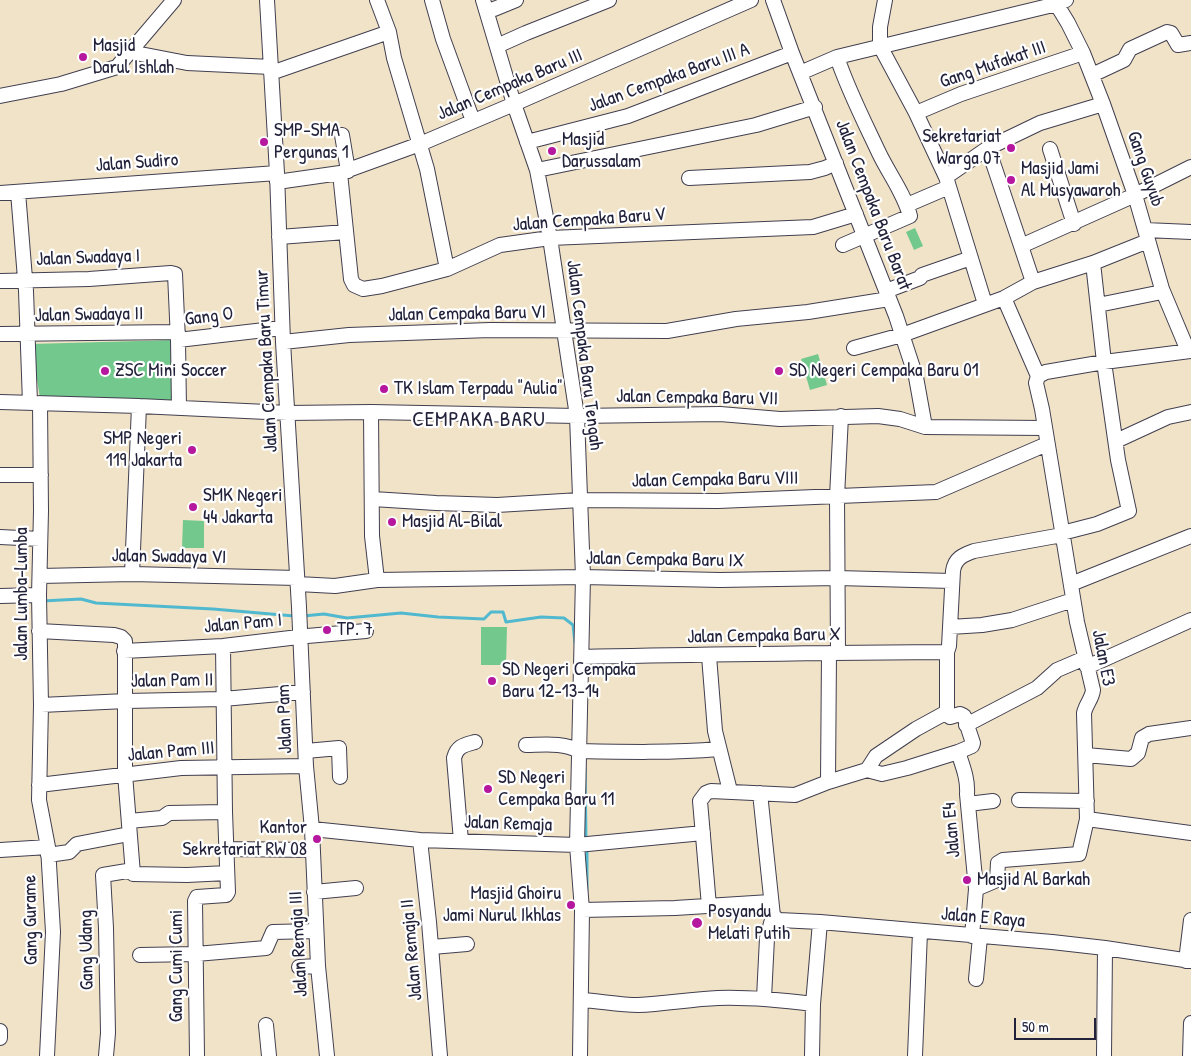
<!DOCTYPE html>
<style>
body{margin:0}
#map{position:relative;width:1191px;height:1056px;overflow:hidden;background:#f1e3c7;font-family:"Patrick Hand",sans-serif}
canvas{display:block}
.scale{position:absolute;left:1014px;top:1018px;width:82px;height:22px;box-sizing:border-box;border:2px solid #22223b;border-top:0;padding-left:6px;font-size:15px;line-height:18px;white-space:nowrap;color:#22223b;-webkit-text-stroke:4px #fff;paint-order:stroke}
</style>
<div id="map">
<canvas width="1191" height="1056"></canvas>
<div class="scale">50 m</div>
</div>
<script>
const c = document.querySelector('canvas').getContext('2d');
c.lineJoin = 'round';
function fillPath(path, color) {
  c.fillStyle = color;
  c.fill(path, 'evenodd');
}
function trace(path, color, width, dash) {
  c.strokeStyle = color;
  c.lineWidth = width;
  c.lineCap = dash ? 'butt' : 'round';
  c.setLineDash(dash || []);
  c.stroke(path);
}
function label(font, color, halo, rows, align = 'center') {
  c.font = font + ' "Patrick Hand",sans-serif';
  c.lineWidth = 4.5;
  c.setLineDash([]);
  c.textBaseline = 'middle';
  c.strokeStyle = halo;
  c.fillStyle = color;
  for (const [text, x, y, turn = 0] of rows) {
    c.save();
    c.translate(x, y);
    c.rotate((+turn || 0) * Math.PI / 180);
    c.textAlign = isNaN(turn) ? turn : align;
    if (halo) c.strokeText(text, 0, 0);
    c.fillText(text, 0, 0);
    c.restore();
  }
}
fillPath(new Path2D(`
 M915 228 923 246 914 250 906 232Z
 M174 340 175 403 40 398 31 344Z
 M818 354 827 385 810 390 801 359Z
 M183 520 204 521V548H182Z
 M481 627H507L506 665H481Z`), '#73c88d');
trace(new Path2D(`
 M42 601 81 599 96 603 213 609 294 616
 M303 616 324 614 347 618 401 613 438 617 484 619 491 612H503L506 622 541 617 564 618 573 625 575 643
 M585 769 586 840
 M587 847V890`), '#51b9cf', 3);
const minor = new Path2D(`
 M267 0 277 173 283 342 299 607 306 766 312 829 318 966 327 1056
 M377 0 389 32 394 58 427 169 447 269
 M432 0 443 39 473 121
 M483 0 514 104 537 170 550 238 577 416 583 577 577 845 582 910 580 1056
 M773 0 792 53 896 316 916 377 925 427
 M885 0 880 27V46L916 113 946 177 985 304
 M1054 0 1068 23 1083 53 1103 104 1135 195 1162 289 1157 293 1098 305
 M486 10 494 9 516 0
 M497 46 526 33 609 0
 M130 52 187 63 271 67
 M837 57C848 90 864 121 879 153 889 174 904 193 910 216L843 245
 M271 73 389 32
 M800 73 837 57 1057 4 1066 0
 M1092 75 1124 60 1130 49 1167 32 1171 33 1178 45 1191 43
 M0 96 61 84 117 67 174 0
 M916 113 961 94 1083 53
 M342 135 348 171
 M527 142 628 116 792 53
 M988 148 1021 246
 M1050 149 1074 224
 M537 170 756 125 815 107
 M340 173 351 279 354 285 363 289 382 286 447 269 500 245 550 238 813 227 856 214
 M946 177 988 148 1040 123 1103 104
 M689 178 810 172 825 168 836 163
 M277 182 340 173 420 144 514 104 751 0
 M18 192 26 291 30 403
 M0 193 277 173
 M907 205 949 187
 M1145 230 1191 232
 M279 237 346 232
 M0 281 89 279 171 273 175 274 178 340 179 408
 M1033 282 1093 263 1148 241
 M1162 289 1188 351
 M886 291 920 278 922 275 971 258
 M1004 298 1038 376
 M0 334 178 332
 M178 340 282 328
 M283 342 349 335 490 330 667 331 736 319 808 312 889 299
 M854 348 902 335 1004 298 1033 282 1021 246 1135 195 1191 167
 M1038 376 1046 372 1104 362 1191 351
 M0 402 139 406 288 413 371 412 577 416 720 414 780 419 878 416 900 419 925 427 1045 428
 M40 403 41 511 39 595 41 705 39 800 48 847 53 932 47 1056
 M371 412 372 536 377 580 583 577 720 580 837 578 952 581
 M1116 441 1168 417 1191 412
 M0 475H41
 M373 499 436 503 497 505 580 500 718 501 936 492 1047 444
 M1062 533 1097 524 1129 511 1118 460 1104 362 1093 263
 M0 537 40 539
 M132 574 139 406
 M40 576 132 574 297 578
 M298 584 335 586 377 580
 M1071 584 1191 536
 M0 596 39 595
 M950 627 982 625 1012 620 1073 600
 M39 631 114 635 121 637 125 641V774L133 874 187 875 227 873
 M124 651 223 646 307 636 366 631
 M838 653 837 497 841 416
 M709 656 715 731 730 791
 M582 657C704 654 826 653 947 652
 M1087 667 1191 620
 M41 705 126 701 223 699 303 692
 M966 725 1037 688 1057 670 1085 658
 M526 745C541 745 565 742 578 751 626 752 672 753 719 749
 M306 751 339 748 340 777
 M958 752C963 767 968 779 967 794L976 889 972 936
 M1086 755 1131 759 1138 753 1142 738 1149 734 1191 728
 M867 770 876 756 916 729 947 712
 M828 782 829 653
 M39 785 181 768 306 766
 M760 793 773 916 767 938 764 998
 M1019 800 1087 801
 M968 804 993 801
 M1087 819 1191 833
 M129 821 162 818 169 813 225 812
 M312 829 420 840 577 845 703 833
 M420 840 429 922 440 1056
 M461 841 454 758C457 746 464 745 475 742
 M226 849 313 850
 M0 850 48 847
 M48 855 69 852 77 844 129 834
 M976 889 997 880 998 863 1003 860 1079 854 1087 819 1084 713C1086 704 1092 699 1093 690L1077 622 1042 409 1036 383 1038 376
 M314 892 356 888
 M709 906 700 801 706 793 711 791 795 795 828 782 867 770 882 774 907 768 958 752 972 746 973 743 964 716 960 714 950 717 947 712V652L949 646 953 571C955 558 963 555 974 551L1062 535
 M582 910 675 908 770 902
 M773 916 779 920 820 922 1052 942 1105 948 1191 961
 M432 947 467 944
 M140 955 196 954 266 948 273 932 316 931
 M1186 961 1191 920
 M299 967 318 966
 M976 979 980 937
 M581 1000C600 1001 619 1005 638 1005 665 1004 691 999 718 998 750 997 781 1000 813 1004
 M266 1025 269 1056
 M0 1031V1038
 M106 1056 108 1033 106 928 103 875 133 870
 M197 1056 195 901 197 897 226 895 228 892 225 812 223 646
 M812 1056 813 1004 820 922
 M915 1056 920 932
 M1104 1056 1105 948
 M1190 1056 1191 1023`);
trace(minor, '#413f50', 16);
trace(minor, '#fff', 14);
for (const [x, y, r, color] of [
 [83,57,5,"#b5179e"],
 [264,142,5,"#b5179e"],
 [1011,148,5,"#b5179e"],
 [552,151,5,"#b5179e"],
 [1011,180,5,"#b5179e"],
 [105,371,5,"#b5179e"],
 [779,371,5,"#b5179e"],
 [384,389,5,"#b5179e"],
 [192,450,5,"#b5179e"],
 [193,507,5,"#b5179e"],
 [392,522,5,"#b5179e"],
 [327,630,5,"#b5179e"],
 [492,681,5,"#b5179e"],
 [488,789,5,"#b5179e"],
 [317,839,5,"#b5179e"],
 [967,880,5,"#b5179e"],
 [571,905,5,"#b5179e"],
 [697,923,6,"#b5179e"]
]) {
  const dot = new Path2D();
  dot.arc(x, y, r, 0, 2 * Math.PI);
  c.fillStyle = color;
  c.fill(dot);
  trace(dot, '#fff', 2);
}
label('19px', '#22223b', '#fff', [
 ["Masjid",93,46],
 ["Darul Ishlah",93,68],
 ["SMP-SMA",274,131],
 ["Pergunas 1",274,153],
 ["Sekretariat",1001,137,"right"],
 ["Warga 07",1001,159,"right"],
 ["Masjid",562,140],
 ["Darussalam",562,162],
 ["Masjid Jami",1021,169],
 ["Al Musyawaroh",1021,191],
 ["ZSC Mini Soccer",115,371],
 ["SD Negeri Cempaka Baru 01",789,371],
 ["TK Islam Terpadu \"Aulia\"",394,389],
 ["SMP Negeri",182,439,"right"],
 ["119 Jakarta",182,461,"right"],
 ["SMK Negeri",203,496],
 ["44 Jakarta",203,518],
 ["Masjid Al-Bilal",402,522],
 ["TP. 7",337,630],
 ["SD Negeri Cempaka",502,670],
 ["Baru 12-13-14",502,692],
 ["SD Negeri",498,778],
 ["Cempaka Baru 11",498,800],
 ["Kantor",307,828,"right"],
 ["Sekretariat RW 08",307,850,"right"],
 ["Masjid Al Barkah",977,880],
 ["Masjid Ghoiru",561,894,"right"],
 ["Jami Nurul Ikhlas",561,916,"right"],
 ["Posyandu",708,912],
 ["Melati Putih",708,934]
], 'left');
label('19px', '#22223b', '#fff', [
 ["Gang Mufakat III",993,65,-19],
 ["Jalan Cempaka Baru III A",669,78,-20],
 ["Jalan Cempaka Baru III",510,85,-23],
 ["Jalan Sudiro",137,163,-4],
 ["Gang Guyub",1145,169,71],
 ["Jalan Cempaka Baru Barat",873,205,69],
 ["Jalan Cempaka Baru V",589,220,-4],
 ["Jalan Swadaya I",88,258,-2],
 ["Jalan Cempaka Baru VI",467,314,-1],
 ["Jalan Swadaya II",89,315,-1],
 ["Gang O",209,317,-7],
 ["Jalan Cempaka Baru Tengah",584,355,83],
 ["Jalan Cempaka Baru Timur",267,361,-93],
 ["Jalan Cempaka Baru VII",697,398,1],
 ["Jalan Cempaka Baru VIII",715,480,-1],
 ["Jalan Swadaya VI",169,557,1],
 ["Jalan Cempaka Baru IX",665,560,1],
 ["Jalan Lumba-Lumba",22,594,-90],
 ["Jalan Pam I",243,624,-5],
 ["Jalan Cempaka Baru X",764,636,-1],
 ["Jalan E3",1103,658,79],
 ["Jalan Pam II",172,681,-1],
 ["Jalan Pam",285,719,-92],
 ["Jalan Pam III",171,752,-5],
 ["Jalan Remaja",508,824,2],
 ["Jalan E4",952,830,-95],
 ["Jalan E Raya",983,918,5],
 ["Gang Gurame",31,920,-91],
 ["Jalan Remaja III",299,944,-93],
 ["Gang Udang",87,950,-91],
 ["Jalan Remaja II",412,950,-95],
 ["Gang Cumi Cumi",177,966,-90]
]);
c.letterSpacing = '1px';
label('21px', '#22223b', '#fff', [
 ["CEMPAKA BARU",479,420]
]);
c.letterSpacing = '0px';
</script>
